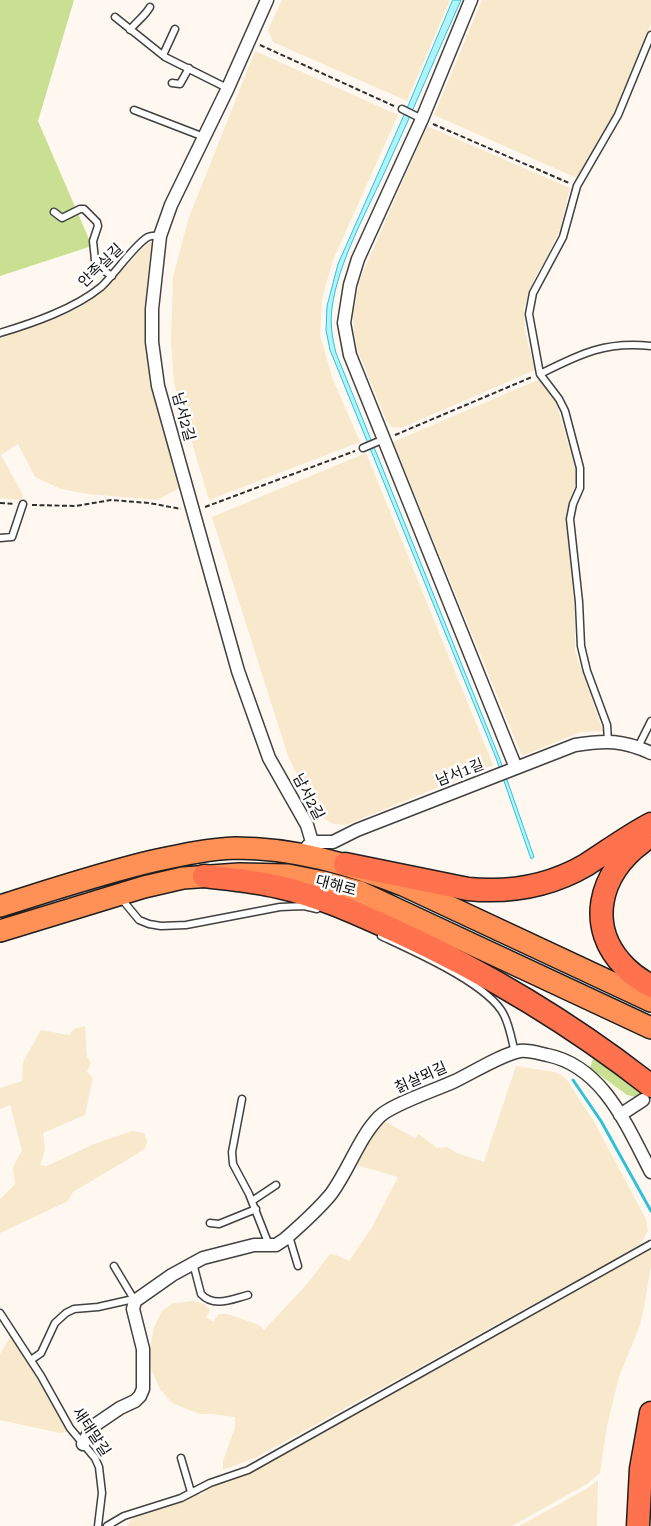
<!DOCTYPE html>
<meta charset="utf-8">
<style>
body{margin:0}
canvas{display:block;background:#fff8f0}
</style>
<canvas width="651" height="1526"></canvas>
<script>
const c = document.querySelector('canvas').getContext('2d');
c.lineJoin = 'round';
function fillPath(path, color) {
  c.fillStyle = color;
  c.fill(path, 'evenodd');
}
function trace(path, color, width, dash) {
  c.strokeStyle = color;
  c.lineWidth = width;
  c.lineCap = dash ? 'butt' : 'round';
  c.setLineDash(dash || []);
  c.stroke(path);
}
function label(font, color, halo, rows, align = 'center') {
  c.font = font + ' "Roboto Serif","Noto Sans KR",serif';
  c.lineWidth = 5;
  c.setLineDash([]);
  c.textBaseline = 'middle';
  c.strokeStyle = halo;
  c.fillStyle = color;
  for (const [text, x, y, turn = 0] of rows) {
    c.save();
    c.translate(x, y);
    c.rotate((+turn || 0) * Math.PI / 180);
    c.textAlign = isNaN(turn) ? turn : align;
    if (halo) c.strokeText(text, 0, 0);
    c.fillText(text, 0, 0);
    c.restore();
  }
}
fillPath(new Path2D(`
 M282 0H450L407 101 273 42 268 30Z
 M482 0H651V24L614 113 577 178 434 115Z
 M255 51 398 115 333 260 322 299 320 335 332 377 360 442 209 500 174 383 171 342 173 277 188 220Z
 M427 126 570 188 560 229 548 255 534 279 524 308 525 332 535 370 401 428 392 427 386 420 358 351 354 332 353 313 360 279Z
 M154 242 146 335 150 378 180 488 157 500 87 494 61 489 35 477 18 444 1 455 23 495 21 500 0 498V336L51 319 80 307 106 288 141 250 149 243Z
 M540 379 556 402 578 477 566 512 575 616V651L603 731 581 732 522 756 393 442Z
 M366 453 493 765 346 825 334 824 324 819 313 807 288 756 212 517Z
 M85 1026 87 1057 91 1063 87 1072 93 1078 85 1115 43 1133 45 1150 40 1165 47 1166 94 1144 132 1131 144 1133 147 1141 145 1149 73 1192 68 1201 0 1233V1199L15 1184 13 1167 22 1150 10 1105 0 1109V1088L22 1081 23 1062 41 1030 69 1035 74 1029Z
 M516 1066 555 1072 563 1076 567 1080 593 1120 646 1219 648 1231 640 1245 257 1457 223 1470V1461L235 1427V1417L212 1414H199L172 1403 160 1389 151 1369 150 1348 154 1327 162 1311 173 1303 193 1301 205 1304 210 1311 206 1317 213 1322 219 1314H228L259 1325 264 1330 308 1283 330 1254 336 1255 349 1261 371 1229 398 1177 353 1164 382 1120 415 1138 419 1134 437 1148 447 1147 457 1153 484 1162Z
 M651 1248V1266L643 1312 640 1325 619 1377 607 1426 600 1473 587 1484 512 1526H127L130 1521 136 1516 183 1501 197 1493 200 1495 205 1493 203 1490 211 1485 239 1477 256 1469Z
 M11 1336 67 1427 66 1432 60 1433 0 1420V1354Z
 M598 1480 597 1526H519L588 1488Z`), '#f8e9cd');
fillPath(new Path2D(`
 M0 0H74L38 121 92 246 0 276Z
 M597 1057 648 1092 640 1098 627 1095 590 1068 593 1058Z`), '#c9e093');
const water = new Path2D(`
 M453 0H461C436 55 413 111 387 167 368 209 338 262 332 308 330 324 332 337 336 353L499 757 534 857 531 859 496 758 330 350 326 330 327 306 338 264 408 106Z`);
fillPath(water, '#aff3fc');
trace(water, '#2fc1da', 1);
trace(new Path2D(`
 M573 1080 601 1121 651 1211`), '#2fc1da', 3);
const service = new Path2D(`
 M115 17 165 57 227 88
 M130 30C137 21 145 16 150 7
 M163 55 175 29
 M172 83 180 84 189 68
 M402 109 418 117
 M134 110 204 137
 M54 212 62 218 80 209H84L97 222 98 226 93 241 95 260 98 267 112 276
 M0 333C33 323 74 309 101 287 114 275 135 244 148 237 152 235 156 236 160 236
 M540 374C580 354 605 341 651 346
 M363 448 377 442
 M0 538 12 537 23 504
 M608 741 607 725 587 671 581 646 579 602 570 519 573 504 580 488V468L565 411 559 399 540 374 529 314 533 293 563 237 577 186 618 115 651 35
 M638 747 651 721
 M120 897 139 920 149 924 161 926 186 925 280 907 304 906 317 909
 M381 936C413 951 489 984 504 1015 510 1027 512 1041 515 1053
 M242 1099 232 1152 233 1164 249 1194 269 1245
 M252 1201 276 1185
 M210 1223 219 1224 256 1209
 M289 1236 298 1266
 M193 1263 201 1294C214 1308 232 1299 248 1295
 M114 1266 135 1301
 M0 1313 41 1376 70 1428 95 1458 99 1467 102 1493 98 1526
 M31 1360 41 1353 55 1323 66 1313 74 1309 98 1307 129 1300 135 1301
 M181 1458 191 1492
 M107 1526 124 1516 181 1498 210 1483 248 1470 651 1244`);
const minor = new Path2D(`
 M267 0 227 90 171 205 160 236 152 309V342L158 386 238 671 269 758 307 825 312 842
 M471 0 422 119 358 259 350 285 344 323 350 355 516 768
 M307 847 312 842H333L357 830 575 745C606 740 623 740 651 753
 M620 1115 643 1100
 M83 1444 92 1427 120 1408 135 1401 140 1396 143 1389V1349L133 1309 135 1301 172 1275 203 1258 254 1245H276L285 1239C301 1225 318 1210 331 1194 349 1170 358 1139 379 1117 392 1104 436 1090 455 1081 472 1073 502 1054 520 1051 529 1050 538 1053 547 1055 603 1066 627 1126 651 1172`);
const trunk = new Path2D(`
 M0 906C51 890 102 873 153 861 181 855 208 849 236 848 294 848 349 864 403 885L651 1001
 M0 931 144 887 183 878 239 874 288 875 323 882 360 892 651 1028`);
const motorway = new Path2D(`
 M642 842C599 873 585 928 626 968 633 975 642 981 651 986
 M345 864 468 889C509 893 550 886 586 865 608 851 628 836 651 824
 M204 876C229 879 254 881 279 887 320 896 358 914 396 931 487 973 572 1024 651 1086
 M638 1526 641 1469 651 1413`);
trace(service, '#414141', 9);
trace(minor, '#414141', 15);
trace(trunk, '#1f1f1f', 24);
trace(motorway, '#1f1f1f', 25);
trace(new Path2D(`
 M260 45 394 106
 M433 124 569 183
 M395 435 532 377
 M0 503 15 504
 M32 505 76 506 111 500 149 503 181 509
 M205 507 355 451`), '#303030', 2, [5, 2.5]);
trace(service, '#fff', 6);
trace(minor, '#fff', 12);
trace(trunk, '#ff9157', 21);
trace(motorway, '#ff724e', 22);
label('15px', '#0e0e0e', '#fff', [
 ["안족실길",101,266,-44],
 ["남서2길",183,417,75],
 ["남서1길",460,773,-21],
 ["남서2길",308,797,62],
 ["대해로",336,886,15],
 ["칡살뫼길",421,1078,-24],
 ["새태말길",91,1432,56]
]);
</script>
